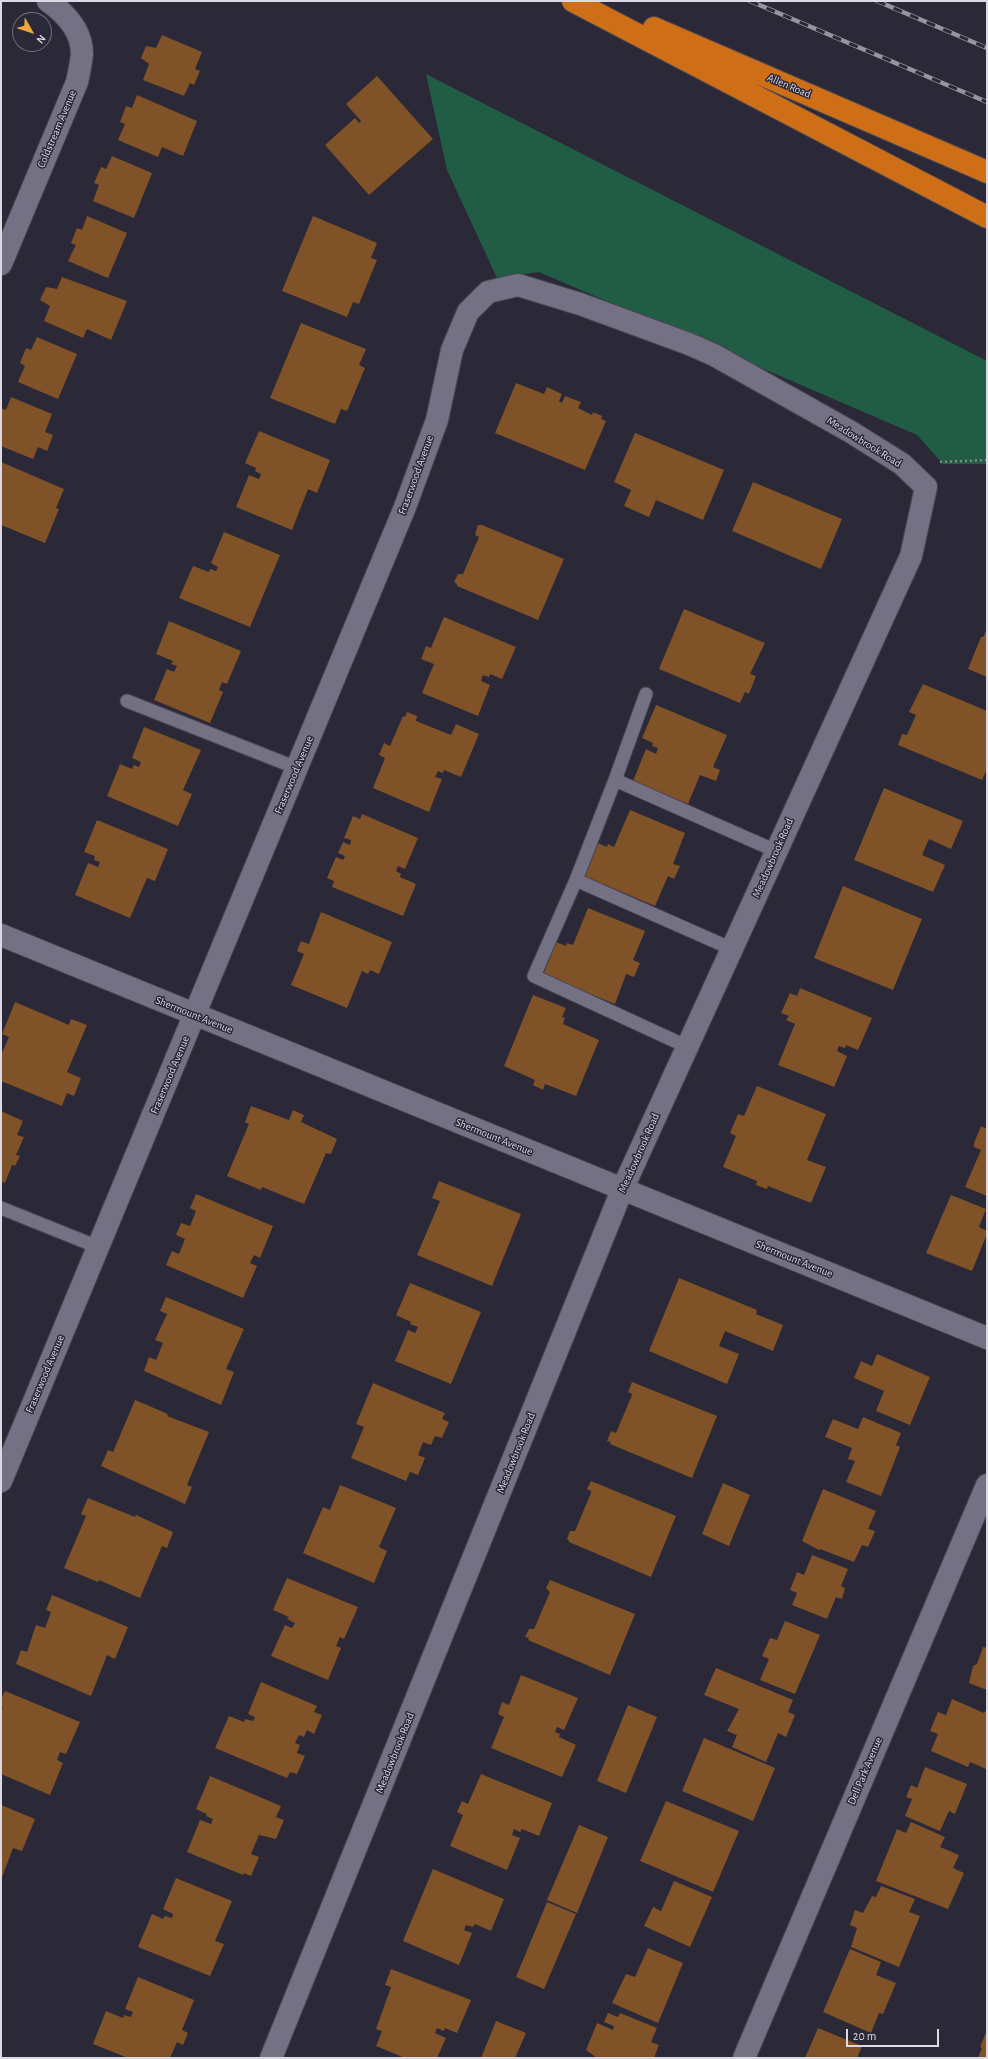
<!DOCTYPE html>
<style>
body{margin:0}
#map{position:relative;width:988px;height:2059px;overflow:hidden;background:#2b2838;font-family:"Alegreya Sans",sans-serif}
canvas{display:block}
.frame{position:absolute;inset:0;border:2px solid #dddae5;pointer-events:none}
.north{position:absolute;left:12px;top:12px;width:40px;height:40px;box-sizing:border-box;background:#2b2838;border:1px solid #726f7d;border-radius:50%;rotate:129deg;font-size:11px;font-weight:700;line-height:16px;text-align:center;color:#dddae5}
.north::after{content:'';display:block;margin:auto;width:14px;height:18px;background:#eca93a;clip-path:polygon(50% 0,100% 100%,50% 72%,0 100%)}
.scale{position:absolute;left:846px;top:2029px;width:93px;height:18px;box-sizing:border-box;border:2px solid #dddae5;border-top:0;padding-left:5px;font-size:12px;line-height:14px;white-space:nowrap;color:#dddae5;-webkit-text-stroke:3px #2b2838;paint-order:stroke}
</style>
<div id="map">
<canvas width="988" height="2059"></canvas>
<div class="frame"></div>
<div class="north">N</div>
<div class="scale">20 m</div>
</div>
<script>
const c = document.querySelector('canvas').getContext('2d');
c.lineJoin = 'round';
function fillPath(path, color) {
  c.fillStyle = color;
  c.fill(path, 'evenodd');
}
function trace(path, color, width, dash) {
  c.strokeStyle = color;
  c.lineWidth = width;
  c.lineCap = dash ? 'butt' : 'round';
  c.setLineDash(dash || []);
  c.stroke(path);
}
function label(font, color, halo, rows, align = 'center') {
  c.font = font + ' "Alegreya Sans",sans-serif';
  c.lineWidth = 3;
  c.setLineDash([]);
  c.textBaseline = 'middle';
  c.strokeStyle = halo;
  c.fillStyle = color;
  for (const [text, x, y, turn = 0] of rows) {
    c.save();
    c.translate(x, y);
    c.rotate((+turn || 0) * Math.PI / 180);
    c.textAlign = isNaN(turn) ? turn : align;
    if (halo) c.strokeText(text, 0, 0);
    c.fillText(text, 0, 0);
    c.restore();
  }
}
fillPath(new Path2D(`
 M426 74 987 361V464H943L917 435 539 272 497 278 447 170Z`), '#205d44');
fillPath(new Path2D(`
 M162 35 202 52 195 69 200 71 194 85 190 83 184 96 143 80 149 64 141 58 146 46 156 48Z
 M377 76 433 139 369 195 325 145 355 118 359 123 361 121 346 104Z
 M137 95 197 121 183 156 162 147 158 157 118 140 125 124 120 122 126 106 132 108Z
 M112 156 152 173 134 218 93 201 99 185 94 183 101 167 106 169Z
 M87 216 127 233 108 278 68 261 76 245 71 243 77 228 82 230Z
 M313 216 377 243 371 258 377 260 359 304 353 302 347 317 282 291Z
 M62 277 127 301 111 340 87 329 83 338 44 321 50 306 40 300 46 287 57 289Z
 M301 323 366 349 359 365 365 368 347 411 341 409 335 424 270 398Z
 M37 337 77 354 58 399 18 382 25 366 20 363 26 348 31 350Z
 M516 383 544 394 547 387 562 394 559 401 562 403 565 396 581 402 578 408 592 415 593 412 602 416 601 419 606 421 585 470 495 433Z
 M11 397 52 414 45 432 53 435 47 451 38 447 33 459 1 446V408L6 410Z
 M259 431 330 460 317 493 308 489 292 530 236 507 249 475 259 479 261 474 255 471 256 468 245 463Z
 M635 433 724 470 703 520 656 500 649 517 624 506 631 490 614 482Z
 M1 462 64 489 56 508 59 509 45 543 1 525Z
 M753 482 842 519 821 569 732 531Z
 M478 525H482L564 559 538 620 457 586V584L454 582 458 574H463L479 537 475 535Z
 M224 532 280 555 250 627 179 598 193 566 209 572 210 569 216 571 218 567 211 563Z
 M684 609 765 643 750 674 756 676 749 694 745 692 740 703 659 669Z
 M444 617 516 647 502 679 490 674 489 677 483 675 481 681 490 685 478 716 422 693 434 664 421 659 426 646 431 648Z
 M169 621 241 651 227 684 222 682 219 690 223 692 210 723 154 700 167 669 174 672 177 666 171 664 173 661 156 654Z
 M987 629V677L968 669 981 637H983Z
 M923 684 987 711V769L982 780 898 745 902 734 907 735 916 715 909 712Z
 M656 705 727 735 713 767 720 770 716 781 700 775 688 804 633 781 646 749 656 754 658 748 652 746 653 743 642 738Z
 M407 712 417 716 416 721 451 735 456 724 479 734 461 777 444 770 443 773 438 771 435 777 442 779 429 812 373 788 385 758 379 755 384 743 390 746 403 716 405 717Z
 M144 727 201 750 183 790 192 794 178 826 107 796 120 764 132 769 134 765 139 767 141 762 132 758Z
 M884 788 963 821 951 849 929 839 922 855 945 865 933 892 854 860Z
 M630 810 685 833 673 864 680 866 674 879 668 876 655 906 584 876 598 843 607 847 608 844 614 847Z
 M362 814 418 838 405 869 398 866 396 871 401 874 400 877 416 884 403 916 332 887 334 881 327 878 336 857 343 860 345 856 338 853 343 842 350 845 351 840 344 838 353 816 360 819Z
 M97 820 168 849 155 881 147 878 130 918 75 895 88 863 98 867 100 862 94 860 95 856 84 852Z
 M843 886 922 919 893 990 814 958Z
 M588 908 645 931 633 960 640 963 634 977 626 974 615 1004 543 975 556 942 566 946 567 943 573 945Z
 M321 912 392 942 379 974 370 970 368 974 362 971 347 1008 291 985 304 954 297 951 301 941 309 944Z
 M800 988 872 1018 858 1050 846 1045 845 1048 839 1046 837 1051 847 1056 834 1087 778 1065 795 1024 786 1020 789 1016 781 1013 790 993 797 996Z
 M533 995 566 1008 562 1017 565 1018 563 1024 599 1040 576 1096 545 1084 543 1090 533 1085 535 1080 504 1066Z
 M15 1002 69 1025 71 1019 87 1025 67 1072 81 1078 74 1096 67 1093 62 1106 1 1081V1055L9 1037 2 1034Z
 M757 1086 826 1114 807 1160 826 1167 811 1203 768 1186 767 1189 756 1185 757 1181 723 1167 736 1136 730 1133 738 1114 744 1116Z
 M251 1106 289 1120 293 1110 304 1115 301 1122 337 1139 331 1154 326 1153 304 1204 262 1187 261 1190 227 1176 249 1124 245 1122Z
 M1 1111 23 1121 17 1135 24 1137 16 1155 20 1156 15 1166 12 1165 5 1183 1 1181Z
 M981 1126 987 1129V1196L965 1187 981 1150 974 1147V1143Z
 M439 1181 521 1214 492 1286 417 1255 440 1201 432 1198Z
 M196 1194 273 1226 260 1258 254 1255 250 1263 257 1266 243 1298 166 1265 172 1251 179 1254 185 1239 176 1235 181 1223 190 1226 196 1211 190 1208Z
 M951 1195 986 1209 979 1227 987 1231V1234L972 1271 926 1253Z
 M679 1278 757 1310 756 1314 783 1325 773 1351 725 1331 719 1346 739 1354 727 1384 649 1351Z
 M410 1283 481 1312 451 1384 395 1361 408 1330 415 1333 418 1327 410 1324 411 1322 396 1315Z
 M166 1297 244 1329 226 1369 234 1372 221 1405 144 1371 149 1357 156 1360 163 1343 155 1340 167 1314 160 1311Z
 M877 1354 930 1377 910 1425 876 1411 884 1391 854 1378 861 1361 872 1366Z
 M632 1382 717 1416 692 1478 610 1444 611 1442 607 1441 611 1431 616 1433 632 1395V1394L628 1392Z
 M373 1383 445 1413 442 1419 449 1422 442 1438 435 1436 431 1445 423 1442 418 1455 425 1458 418 1475 410 1472 406 1481 351 1458 364 1427 356 1424Z
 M135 1400 168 1414 167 1416 209 1432 187 1485 192 1487 185 1504 101 1466 108 1450 113 1452Z
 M863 1417 901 1433 896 1445 900 1447 881 1496 846 1482 855 1461 848 1459 852 1448 825 1437 833 1419 858 1429Z
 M591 1481 676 1516 651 1577 569 1542V1541L567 1539 570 1531H575L591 1493V1491L587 1489Z
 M723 1483 750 1495 729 1546 702 1534Z
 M340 1485 396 1508 379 1547 387 1551 374 1583 303 1553 323 1507 330 1510Z
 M823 1489 876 1511 868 1529 875 1531 868 1547 862 1545 854 1562 820 1549 819 1550 802 1541Z
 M88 1498 135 1517 136 1515 173 1532 167 1548 162 1546 140 1598 99 1580 98 1582 64 1568 86 1516 81 1514Z
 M812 1555 848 1569 841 1586 845 1588 842 1599 836 1597 827 1619 792 1605 797 1593 790 1590 797 1572 804 1575Z
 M287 1578 358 1607 344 1639 340 1637 336 1646 341 1648 328 1680 271 1656 285 1625 292 1628 295 1623 287 1619 289 1617 273 1610Z
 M550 1580 635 1614 610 1675 528 1640 529 1638 525 1637 529 1629H534L550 1592 546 1588Z
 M52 1595 128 1627 115 1659 107 1655 91 1696 16 1664 21 1650 27 1652 36 1625 45 1628 51 1612 46 1610Z
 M785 1621 820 1635 795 1694 760 1680 769 1659 762 1656 770 1638 777 1640Z
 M983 1647 987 1648V1690L969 1683 973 1666 977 1664Z
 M716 1668 793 1700 788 1712 795 1715 786 1737 778 1733 766 1762 732 1747 737 1735 727 1731 739 1709 704 1695Z
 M521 1675 578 1698 564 1730 557 1727 555 1732 560 1734 559 1737 576 1745 562 1777 491 1748 504 1717 498 1714 502 1702 509 1705Z
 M261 1682 317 1706 314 1712 322 1715 314 1734 307 1730 304 1737 299 1735 295 1743 300 1745 297 1753 305 1756 297 1774 290 1772 287 1778 215 1748 229 1716 244 1722 245 1719 253 1721 255 1717 248 1714Z
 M5 1691 80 1722 66 1754 60 1752 57 1760 63 1763 50 1795 1 1774V1712L3 1707 1 1706V1699Z
 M952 1699 984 1713 987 1709 986 1769 970 1762 968 1767 931 1751 938 1734 930 1731 938 1712 946 1715Z
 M628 1705 657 1717 626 1793 597 1781Z
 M704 1738 775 1768 753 1821 682 1791Z
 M925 1767 967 1784 955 1814 949 1811 940 1831 905 1816 912 1799 906 1797 911 1785 917 1788Z
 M481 1774 552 1803 539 1836 522 1829 520 1832 514 1829 512 1835 520 1838 507 1870 450 1846 463 1815 457 1812 462 1801 468 1804Z
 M210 1776 281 1806 276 1817 284 1820 276 1839 259 1835 251 1854 259 1857 251 1876 244 1873 243 1875 187 1852 200 1820 211 1824 213 1819 206 1816 207 1814 196 1809Z
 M666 1801 739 1831 713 1892 640 1861Z
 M1 1805 35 1819 22 1851 13 1848 1 1880Z
 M911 1822 945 1837 940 1847 959 1855 953 1868 964 1873 948 1909 876 1881 897 1829 906 1833Z
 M579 1825 608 1837 577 1913 547 1900Z
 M433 1869 504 1899 491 1931 475 1924 473 1927 466 1925 464 1930 472 1933 459 1965 403 1941Z
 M176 1878 232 1901 215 1941 224 1944 210 1976 138 1947 152 1914 163 1919 165 1916 172 1918 173 1914 163 1909Z
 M674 1881 712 1897 690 1947 644 1926 653 1907 661 1911Z
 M881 1886 915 1899 909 1912 920 1916 899 1967 851 1947 857 1928 850 1925 855 1910 863 1913 872 1896 876 1897Z
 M547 1902 576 1914 544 1989 516 1977Z
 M648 1948 683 1963 658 2023 612 2003 626 1974 635 1977Z
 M850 1949 881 1962 876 1975 896 1983 883 2014 879 2013 871 2033 823 2012Z
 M391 1969 471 2000 457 2033 445 2028 444 2031 437 2028 435 2033 446 2038 437 2058H405L376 2046 382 2031 376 2029 391 1987 385 1985Z
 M138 1977 194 2000 182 2030 188 2033 183 2045 177 2042 170 2058H128L93 2044 106 2011 123 2018 124 2015 131 2017 133 2012 125 2009Z
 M608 2013 618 2017 620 2013 657 2028 651 2042 659 2045 654 2058H597L586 2050 597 2023 613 2030 614 2026 604 2022Z
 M496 2021 526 2033 515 2058H481Z
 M818 2028 862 2046 857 2058H805Z
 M987 2030V2058H978L982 2048 980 2047Z`), '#805227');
const lane = new Path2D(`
 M127 701 297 768
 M615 780 646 694
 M576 880 732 949
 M688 1047 534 976 576 880 615 780 776 851
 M1 1208 98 1247`);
const street = new Path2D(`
 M1 264 77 82C79 73 81 63 82 54 82 31 65 13 48 1
 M1 935 987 1338
 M1 1481 405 507 437 420 452 350 468 312 488 292 518 285 580 304 689 344 714 355 851 432 902 464 926 487 911 556 622 1190 271 2058
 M744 2058 987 1485`);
const highway = new Path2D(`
 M573 1 987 217
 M654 28 987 172`);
trace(lane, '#484552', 15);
trace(street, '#484552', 24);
trace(highway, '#484552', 24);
trace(new Path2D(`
 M940 462 987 460`), '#878492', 2.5, [2, 3]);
trace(lane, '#757185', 13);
trace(street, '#757185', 22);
trace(highway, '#ce6f17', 22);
const rail = new Path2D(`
 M750 1 987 102
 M877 1 987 48`);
trace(rail, '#9794a1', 4.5);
trace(rail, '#2b2838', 3, [9]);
label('11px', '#dddae5', '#2b2838', [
 ["Allen Road",789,86,23],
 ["Coldstream Avenue",57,129,-67],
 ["Meadowbrook Road",864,442,32],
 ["Fraserwood Avenue",416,475,-70],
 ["Fraserwood Avenue",294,775,-67],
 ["Meadowbrook Road",773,858,-66],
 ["Shermount Avenue",194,1015,22],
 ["Fraserwood Avenue",170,1075,-67],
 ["Shermount Avenue",494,1137,22],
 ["Meadowbrook Road",639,1153,-66],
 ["Shermount Avenue",794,1259,22],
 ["Fraserwood Avenue",45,1374,-67],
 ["Meadowbrook Road",516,1453,-68],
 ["Meadowbrook Road",395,1753,-68],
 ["Dell Park Avenue",865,1771,-67]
]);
</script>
